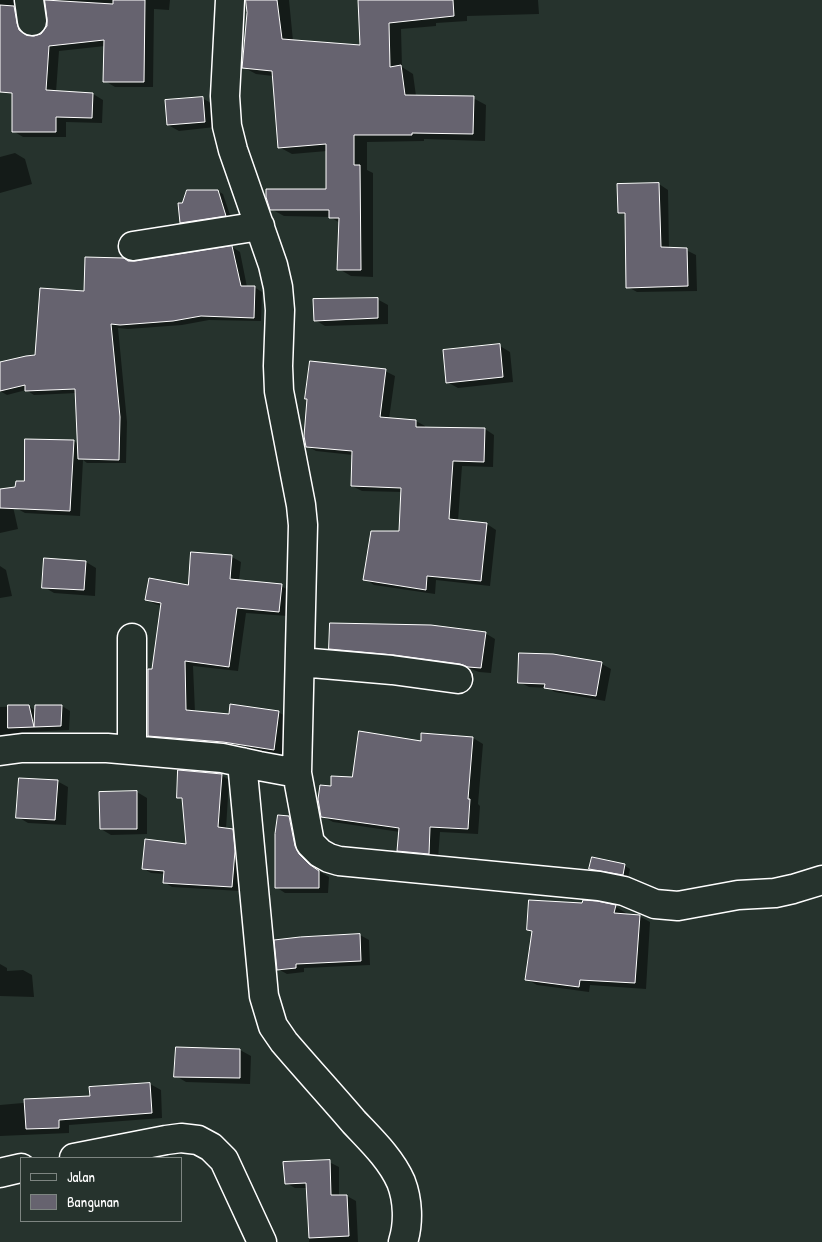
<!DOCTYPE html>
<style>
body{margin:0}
#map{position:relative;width:822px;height:1242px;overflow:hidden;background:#26332d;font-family:"Patrick Hand",sans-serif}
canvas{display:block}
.legend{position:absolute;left:20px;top:1157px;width:162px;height:65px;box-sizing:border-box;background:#26332d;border:1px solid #7d8581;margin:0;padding:6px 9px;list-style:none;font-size:15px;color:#fff}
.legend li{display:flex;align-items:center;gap:10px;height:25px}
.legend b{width:25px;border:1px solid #7d8581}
</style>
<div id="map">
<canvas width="822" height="1242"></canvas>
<ul class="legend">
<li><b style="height:6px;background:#26332d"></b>Jalan</li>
<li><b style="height:14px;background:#66636f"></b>Bangunan</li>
</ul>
</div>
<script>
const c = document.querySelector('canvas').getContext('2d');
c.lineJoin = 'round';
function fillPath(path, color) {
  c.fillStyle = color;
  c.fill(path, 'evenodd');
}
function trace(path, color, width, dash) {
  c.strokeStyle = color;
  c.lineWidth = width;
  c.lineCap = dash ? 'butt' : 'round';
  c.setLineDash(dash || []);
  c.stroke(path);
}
fillPath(new Path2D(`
 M0 0H24L26 30 30 37 42 35 47 28 49 19 46 0H170L169 10 154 9 153 87H115L105 81V46L59 51 56 92 93 94 103 100 102 123 66 122V137H23L13 131V85H0Z
 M247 0H289L293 41 361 46 360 0H538L539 14 467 16V21L436 23V26L401 29 402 67 413 74 416 96 473 98 486 105 485 141 424 139V141L367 142V170L373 173V277L351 276 339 269 340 223 330 217 284 216 271 209 327 190V151L292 154 279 147 273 76 256 74 243 67 248 13Z
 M202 98 213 104 215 127 179 131 168 125Z
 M15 153 25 159 32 184 0 193V157Z
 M659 184 668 190 669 249 686 250 696 255 697 291 637 292 628 287 626 216 620 212Z
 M218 191 223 194 231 218 186 225 181 222 183 204Z
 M232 247 240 252 247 287H254L262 292 261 321 209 320 182 325 128 329 118 328 127 422 126 463H87L83 460 80 516 25 513 16 508 25 482 74 441 79 444 77 393 34 395 26 390 7 395 0 391V364L36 356 85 292 128 262Z
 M377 299 388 305V324L325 326 315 320Z
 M500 346 510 352 513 382 458 388 447 382Z
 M385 371 395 376 389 419 416 421 425 426V428L485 429 494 435 493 467 462 466 458 521 487 524 496 530 490 586 436 580 435 594 374 585 365 579 400 533 402 492 362 491 352 486 353 455 316 451 307 446Z
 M0 496 12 502 18 529 0 533Z
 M232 557 241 562 239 581 281 586 290 591 288 616 246 613 238 671 193 666 195 712 230 715 278 712 287 717 283 754 233 747 158 740 149 735 153 670 162 606 155 604 146 599 189 586Z
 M86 562 96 568 95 596 54 593 44 587Z
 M0 566 6 570 12 596 0 598Z
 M485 633 495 639 491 673 479 672 471 669 405 660 340 654 330 648Z
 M602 664 611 669 605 701 555 692 548 688 529 687 519 682Z
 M29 706 36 711 62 706 70 711 69 730 27 732 0 735V707Z
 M473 738 483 744 478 804 480 806 478 834 440 832 438 859 409 856 398 850 400 832 333 822 322 816 332 788 422 743Z
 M221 775 229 780 226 829 232 830 240 835 242 856 240 891 172 887 164 882 165 874 151 873 143 868 187 845 183 800 178 797Z
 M57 781 68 787 66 825 28 823 18 817Z
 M137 792 147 798V834L111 835 101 829Z
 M289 818 298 823 308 860 319 871 329 877 328 893H285L276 887Z
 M625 866 630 869 628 877 595 872 591 869Z
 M616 907 626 913V915L639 916 650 922 646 989 590 985 589 992 537 985 526 979 533 932 528 930Z
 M360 935 369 940 370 965 304 968V972L287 974 278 969Z
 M0 964 7 968V971L23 970 32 975 34 997 0 996Z
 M177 1048 240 1050 251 1056 250 1084 186 1082 176 1076Z
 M150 1084 161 1090 162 1118 69 1125V1133L0 1136V1105L91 1097Z
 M329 1162 339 1167V1196H347L356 1201 358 1242H309L310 1229 308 1188H295L286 1183Z`), '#0007');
const building = new Path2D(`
 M45 0 113 4V0H145L144 82H103L104 40 49 46 46 90 93 93 92 118 56 117V132H12V93L0 92V5L14 6 17 23 19 30 26 35 34 36 41 34 47 26V19Z
 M246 0H277L282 39 360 45 358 0H453L454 16 389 23 390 67 401 65 405 95 474 96 473 134 412 133V135H354V165H360L361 270H337L339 218H329V210H270L266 197V189H326V144L278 148 272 71 242 68 247 13Z
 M203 97 205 122 167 125 165 100Z
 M659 183 661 247 687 248 688 286 626 288 625 213H618L617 184Z
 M187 190H218L226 216 180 223 178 203H182Z
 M232 246 241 286H255L254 318 201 316 173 321 120 325 111 324 120 417 119 460 78 459 75 389 25 391V385L0 391V362L26 356 35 355 40 288 84 291 85 257 124 258 128 261H135Z
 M378 298V318L314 321 313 299Z
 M500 344 503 377 446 383 443 350Z
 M310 361 386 369 380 417 416 420V427L485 428 484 462 453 461 449 519 487 523 481 581 427 576 426 590 363 580 371 531H399L401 488 351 486 352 451 306 447 304 436 307 399H305Z
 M25 439 74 440 70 511 0 508V489L15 487 16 481H24Z
 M191 552 232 555 230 579 282 584 279 612 237 608 229 667 185 661 186 710 229 714 230 704 279 711 274 750 223 742 148 736V669H152L161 603 145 600 149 578 188 585Z
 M44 558 86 561 84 590 42 588Z
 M330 623 431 625 486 632 481 668 468 667 460 664 394 655 329 649Z
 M519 653 553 654 602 662 596 696 544 688 545 684 518 683Z
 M8 705H29L34 727 35 705H62L61 726 8 728Z
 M359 731 421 741V733L473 737 468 799H470L468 829 430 827 429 854 397 851 399 828 321 817 318 799 320 785 331 786V776L352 777Z
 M178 770 222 774 218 827 233 829 235 851 232 887 163 883 164 871 142 869 145 839 186 844 182 798H177Z
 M19 778 58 780 55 820 16 818Z
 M137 791V829H100L99 792Z
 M278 815 289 816 295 846 299 854 309 864 319 871V888H275V834Z
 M592 857 625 864 623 875 589 869Z
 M529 900 582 903 583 900 597 901 616 905 614 913 640 915 635 983 580 980 579 987 525 980 532 931 527 930Z
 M360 934 361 961 296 964V968L277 970 274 940 300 937Z
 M176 1047 240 1049V1078L174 1077Z
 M150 1083 152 1113 59 1120V1128L26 1129 24 1099 90 1096 89 1087Z
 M330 1160 331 1195H347L349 1236 309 1238 306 1183 285 1184 283 1162Z`);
fillPath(building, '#66636f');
trace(building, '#fff', 1);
const minor = new Path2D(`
 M29 0 32 21
 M230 0 225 96 227 126 233 150 273 265 278 287 280 310 278 366 279 391 301 505 303 525 297 773
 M133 246 260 226
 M132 638V750
 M300 662 392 670 458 679
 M0 751 22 748H107L222 758 259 766 297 773 310 843 320 853 329 858 339 861 599 886 624 891 655 904 678 906 738 895 775 893 793 889 822 880
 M242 762 264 996 273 1026 284 1042C307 1069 331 1095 354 1122 371 1140 391 1159 401 1182 408 1200 409 1223 403 1242
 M74 1158 166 1140 181 1138 198 1140 211 1147 224 1160 262 1242
 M0 1173 21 1168`);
trace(minor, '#fff', 31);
trace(minor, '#26332d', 28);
</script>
